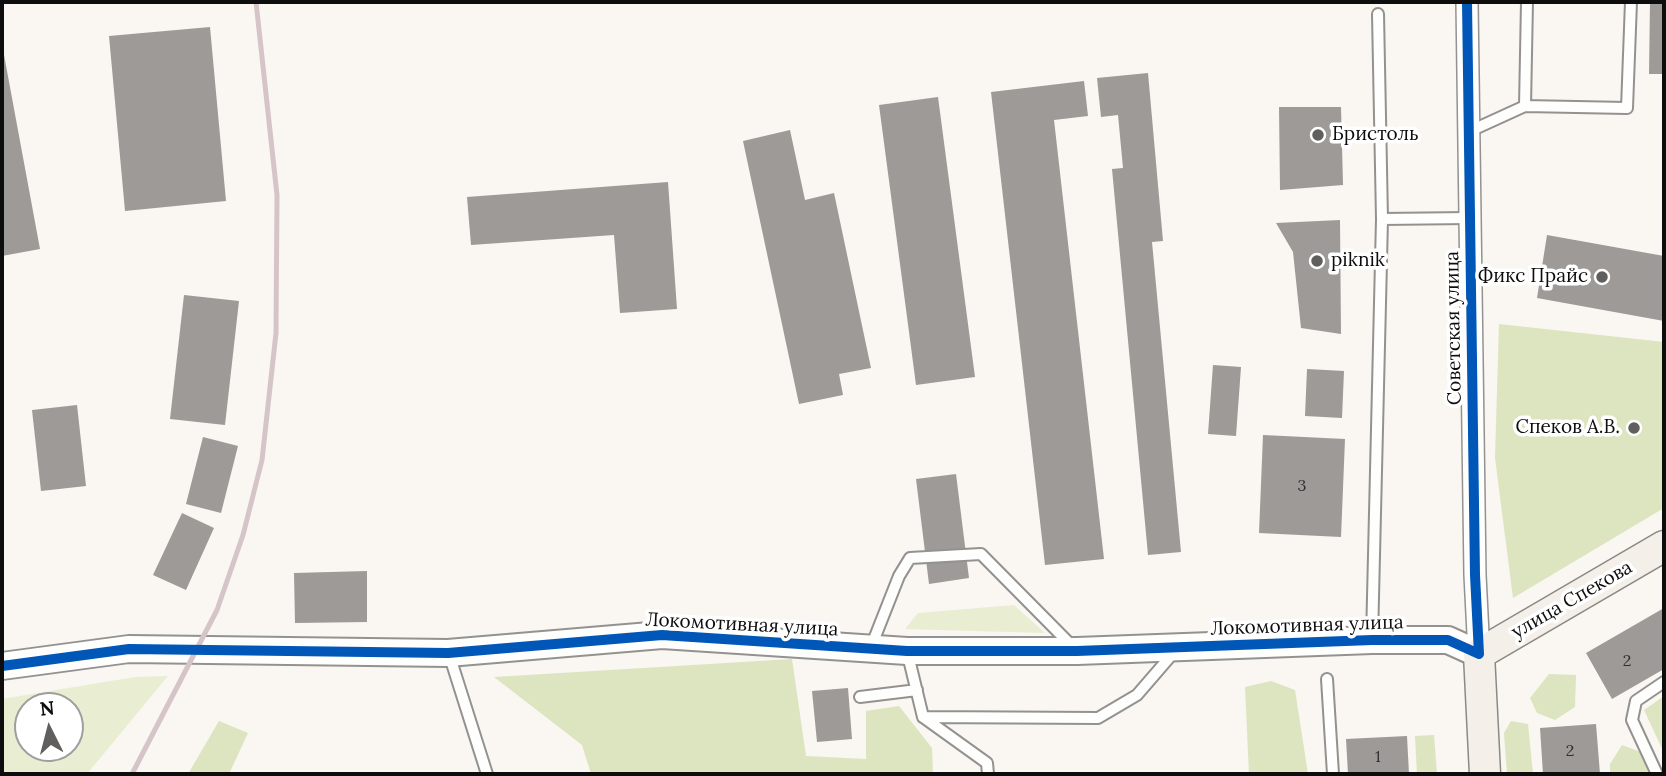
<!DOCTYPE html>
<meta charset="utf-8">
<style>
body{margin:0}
#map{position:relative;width:1666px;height:776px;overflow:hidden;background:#faf6f1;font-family:Lora,serif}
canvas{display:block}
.frame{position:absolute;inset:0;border:4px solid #0d0d0d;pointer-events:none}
.north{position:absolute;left:14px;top:692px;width:70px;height:70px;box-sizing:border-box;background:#fff;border:2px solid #9e9e9e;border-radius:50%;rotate:354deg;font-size:19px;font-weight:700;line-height:28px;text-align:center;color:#0d0d0d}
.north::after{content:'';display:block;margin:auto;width:24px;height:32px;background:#605f5d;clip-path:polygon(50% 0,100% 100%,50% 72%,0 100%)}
</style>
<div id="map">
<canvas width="1666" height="776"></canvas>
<div class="frame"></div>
<div class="north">N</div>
</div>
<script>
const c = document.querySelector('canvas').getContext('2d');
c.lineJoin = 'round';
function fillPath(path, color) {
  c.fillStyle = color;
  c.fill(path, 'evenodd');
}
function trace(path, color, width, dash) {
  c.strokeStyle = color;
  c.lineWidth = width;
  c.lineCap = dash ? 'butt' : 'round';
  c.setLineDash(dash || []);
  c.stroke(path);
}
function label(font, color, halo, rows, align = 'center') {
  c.font = font + ' Lora,serif';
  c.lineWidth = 7;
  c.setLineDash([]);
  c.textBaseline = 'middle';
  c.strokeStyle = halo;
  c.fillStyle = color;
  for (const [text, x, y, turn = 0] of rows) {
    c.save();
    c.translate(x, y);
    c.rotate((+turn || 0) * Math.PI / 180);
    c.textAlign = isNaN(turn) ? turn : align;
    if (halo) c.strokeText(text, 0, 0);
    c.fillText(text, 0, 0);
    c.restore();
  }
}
fillPath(new Path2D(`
 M1014 605 1045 633 905 629 918 613Z
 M168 676 87 774H2V699L135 677ZM28 706H70V748H28Z`), '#e9eed2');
fillPath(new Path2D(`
 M1499 324 1664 342V508L1513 598 1495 458Z
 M792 659 806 756 866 759V711L899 706 932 748 933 774H591L582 745 494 677Z
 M1549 674 1576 675 1575 707 1555 720 1537 713 1530 698Z
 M1271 681 1295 690 1308 774H1249L1245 687Z
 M1664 696V753L1644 710Z
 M219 721 248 733 229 774H188Z
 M1511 721 1528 724 1533 774H1507L1504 733Z
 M1434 735 1437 774H1417L1415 736Z
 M1622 745 1646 754 1648 774H1610V764Z`), '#dce5c0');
fillPath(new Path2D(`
 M1650 2H1664V74H1649Z
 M210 27 226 201 125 211 109 36Z
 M2 44 40 249 2 256Z
 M1148 73 1163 241 1152 242 1181 552 1148 555 1112 169 1123 168 1118 115 1101 117 1097 78Z
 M1084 81 1088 116 1054 120 1104 559 1045 565 991 92Z
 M938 97 975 377 916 385 879 105Z
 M1279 107H1341L1343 185 1280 190Z
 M790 130 805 200 834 193 871 368 839 374 843 395 799 404 743 141Z
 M668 182 677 309 620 313 614 235 471 245 467 197Z
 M1340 220 1341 334 1301 328 1293 252 1276 223Z
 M1547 235 1664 256V321L1537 298Z
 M184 295 239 301 225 425 170 419Z
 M1213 365 1241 367 1236 436 1208 434Z
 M1307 369 1344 371 1342 418 1305 416Z
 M77 405 86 486 41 491 32 410Z
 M1263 435 1345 439 1341 537 1259 533Z
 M203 437 238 446 221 513 186 504Z
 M956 474 969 578 929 584 916 479Z
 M182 513 214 528 186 590 153 575Z
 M367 571V622L295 623 294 573Z
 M1664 608V669L1612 699 1586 653Z
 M848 688 852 739 817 742 812 691Z
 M1596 724 1600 774H1543L1540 728Z
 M1407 736 1409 774H1348L1346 739Z`), '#9d9a97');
const service = new Path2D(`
 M1378 14 1382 219
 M1525 106 1627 108 1631 2
 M1468 132 1525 106 1527 2
 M1372 639 1382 219 1469 218
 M871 647 899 576 910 558 981 554 1073 647
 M907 651 923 717 1098 718 1137 695 1175 651
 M449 654 487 774
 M1327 679 1333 774
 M860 697 917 690
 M923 717 987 763 988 774
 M1657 774 1632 720 1636 701 1664 682`);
const minor = new Path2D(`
 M1467 2 1475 575 1479 654`);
const tertiary = new Path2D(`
 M2 666 129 649 448 653 662 635 907 651H1077L1372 640H1448L1479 654`);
const secondary = new Path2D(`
 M1485 774 1479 654 1664 546`);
trace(service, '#949290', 14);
trace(minor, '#949290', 24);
trace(tertiary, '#949290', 30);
trace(secondary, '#8a8986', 33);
trace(service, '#fefefd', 10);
trace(minor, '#fefefd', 21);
trace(tertiary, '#fefefd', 26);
trace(secondary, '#f4f0e9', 30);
trace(new Path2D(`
 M132 774 217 610 243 535 262 460 276 333 277 195 256 2`), '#d6c5c8', 5);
trace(new Path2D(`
 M1467 2 1475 575 1479 654
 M2 666 129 649 448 653 662 635 907 651H1077L1372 640H1448L1479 654`), '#0057b8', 10);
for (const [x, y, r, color] of [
 [1318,135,7,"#605f5d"],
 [1317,261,7,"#605f5d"],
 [1602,277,7,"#605f5d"],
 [1634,428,7,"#605f5d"]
]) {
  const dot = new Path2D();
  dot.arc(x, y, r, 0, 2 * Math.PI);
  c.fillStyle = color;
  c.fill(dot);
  trace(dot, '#fff', 2.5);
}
label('16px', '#313030', null, [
 ["3",1302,486],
 ["2",1627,661],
 ["2",1570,751],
 ["1",1378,757]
]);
label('19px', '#0d0d0d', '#fff', [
 ["Бристоль",1332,135],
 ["piknik",1331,261],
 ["Фикс Прайс",1588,277,"right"],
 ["Спеков А.В.",1620,428,"right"]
], 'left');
label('19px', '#0d0d0d', '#fff', [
 ["Советская улица",1454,328,-91],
 ["улица Спекова",1572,600,-30],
 ["Локомотивная улица",742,625,3],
 ["Локомотивная улица",1307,626,-2]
]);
</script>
